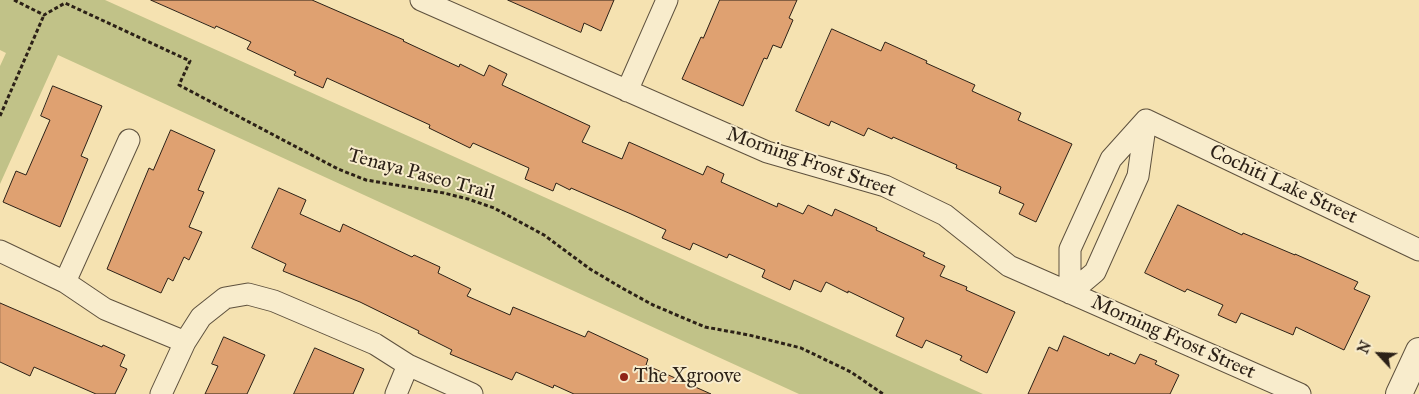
<!DOCTYPE html>
<style>
body{margin:0}
#map{position:relative;width:1419px;height:394px;overflow:hidden;background:#f5e2b1;font-family:"IM FELL Great Primer",serif}
canvas{display:block}
.north{position:absolute;left:1354px;top:329px;width:50px;height:50px;-webkit-text-stroke:4px #f8eccc;paint-order:stroke;rotate:295deg;font-size:14px;font-weight:700;line-height:20px;text-align:center;color:#2c2117}
.north::after{content:'';display:block;margin:auto;width:18px;height:22px;background:#2c2117;clip-path:polygon(50% 0,100% 100%,50% 72%,0 100%)}
</style>
<div id="map">
<canvas width="1419" height="394"></canvas>
<div class="north">N</div>
</div>
<script>
const c = document.querySelector('canvas').getContext('2d');
c.lineJoin = 'round';
function fillPath(path, color) {
  c.fillStyle = color;
  c.fill(path, 'evenodd');
}
function trace(path, color, width, dash) {
  c.strokeStyle = color;
  c.lineWidth = width;
  c.lineCap = dash ? 'butt' : 'round';
  c.setLineDash(dash || []);
  c.stroke(path);
}
function label(font, color, halo, rows, align = 'center') {
  c.font = font + ' "IM FELL Great Primer",serif';
  c.lineWidth = 4;
  c.setLineDash([]);
  c.textBaseline = 'middle';
  c.strokeStyle = halo;
  c.fillStyle = color;
  for (const [text, x, y, turn = 0] of rows) {
    c.save();
    c.translate(x, y);
    c.rotate((+turn || 0) * Math.PI / 180);
    c.textAlign = isNaN(turn) ? turn : align;
    if (halo) c.strokeText(text, 0, 0);
    c.fillText(text, 0, 0);
    c.restore();
  }
}
fillPath(new Path2D(`
 M0 0H105L983 394H799L58 55 0 184V66L6 53 0 50Z`), '#c1c288');
const building = new Path2D(`
 M151 0H312L404 40 403 41 459 67 460 64 484 76 489 65 507 74 502 85 590 126 582 142 622 159 629 142 703 175 707 166 724 174 721 182 777 207 778 203 803 214 808 205 832 216 835 209 877 228 876 230 925 253 923 256 945 266 940 276 967 287 966 290 1015 312 987 373 960 360 962 356 926 340 922 348 896 336 904 318 848 291V293L826 282 821 292 794 280 790 290 762 277 765 270 729 254 727 258 693 243 690 250 662 238 666 230 631 214 571 188 570 190 556 183 553 191 525 179 529 168 473 143 470 148 429 128 430 125 327 78 323 88 294 75 296 72 247 49 251 42 216 26 215 28Z
 M508 0H614L601 31 584 23 581 32Z
 M720 0H797L789 18 793 20 781 48 773 45 767 59 764 58 743 106 682 79 701 37 703 38Z
 M832 29 881 51 885 42 927 61 926 63 975 85 972 91 1021 113 1018 120 1072 144 1036 222 1019 214 1024 204 999 193 1001 187 956 168 957 165 893 137 892 139 868 128 864 136 831 121 829 126 796 111Z
 M53 86 102 106 81 156 88 159 60 227 3 202 16 171 26 175 50 120 41 116Z
 M171 130 215 150 198 190 204 192 189 227 202 232 189 260 184 257 173 281 168 278 161 293 107 269 149 168 153 170Z
 M279 188 306 200 300 214 340 232 343 224 412 257 414 255 440 267 438 273 471 289 467 296 510 315 513 307 585 337 588 331 648 359 646 365 711 394H574L554 385 553 388 516 372 512 380 450 354 452 350 418 333 419 331 360 302 283 271 286 264 252 248Z
 M1178 205 1242 235 1243 233 1295 255V254L1358 282 1354 289 1370 296 1344 350 1296 327 1293 335 1241 313 1236 323 1218 315 1223 305 1187 289 1185 292 1145 273Z
 M0 303 102 347 103 345 125 355 120 366 127 369 115 394H96L34 367 30 376 0 362Z
 M1064 336 1109 356 1110 353 1135 364 1140 354 1157 361 1155 364 1179 375 1170 394H1028L1049 347 1057 351Z
 M224 337 265 355 247 394H205L218 366 212 364Z
 M315 348 364 369 353 394H294Z`);
fillPath(building, '#dfa171');
trace(building, '#2c2117', 1);
const minor = new Path2D(`
 M421 0 767 152 885 186 945 215 1009 266 1300 394
 M627 91 667 0
 M1146 120 1419 250
 M0 251 65 282 105 309 185 342
 M65 282 129 140
 M1070 293V249L1111 159 1146 120
 M1070 293 1095 272 1138 176 1146 120
 M161 394 185 342 201 317 225 298 248 294 274 301 375 344 408 365 472 394
 M396 394 408 365`);
const tertiary = new Path2D(`
 M1399 394 1419 351`);
trace(minor, '#5e513e', 23);
trace(tertiary, '#5e513e', 28);
trace(new Path2D(`
 M14 0 44 15 65 3 190 61 179 85 338 169 366 180 444 193 468 199 494 208 544 235 590 269 622 288 653 305 705 327 749 335 801 348 851 372 883 394
 M0 116 44 15`), '#2c2117', 3, [4, 2.5]);
trace(minor, '#f8eccc', 21);
trace(tertiary, '#f8eccc', 26);
for (const [x, y, r, color] of [
 [624,377,5,"#8f2418"]
]) {
  const dot = new Path2D();
  dot.arc(x, y, r, 0, 2 * Math.PI);
  c.fillStyle = color;
  c.fill(dot);
  trace(dot, '#f8eccc', 2);
}
label('20px', '#2c2117', '#f8eccc', [
 ["Morning Frost Street",811,163,19],
 ["Tenaya Paseo Trail",421,175,15],
 ["Cochiti Lake Street",1283,185,25],
 ["Morning Frost Street",1173,338,24]
]);
label('20px', '#2c2117', '#f8eccc', [
 ["The Xgroove",634,377]
], 'left');
</script>
